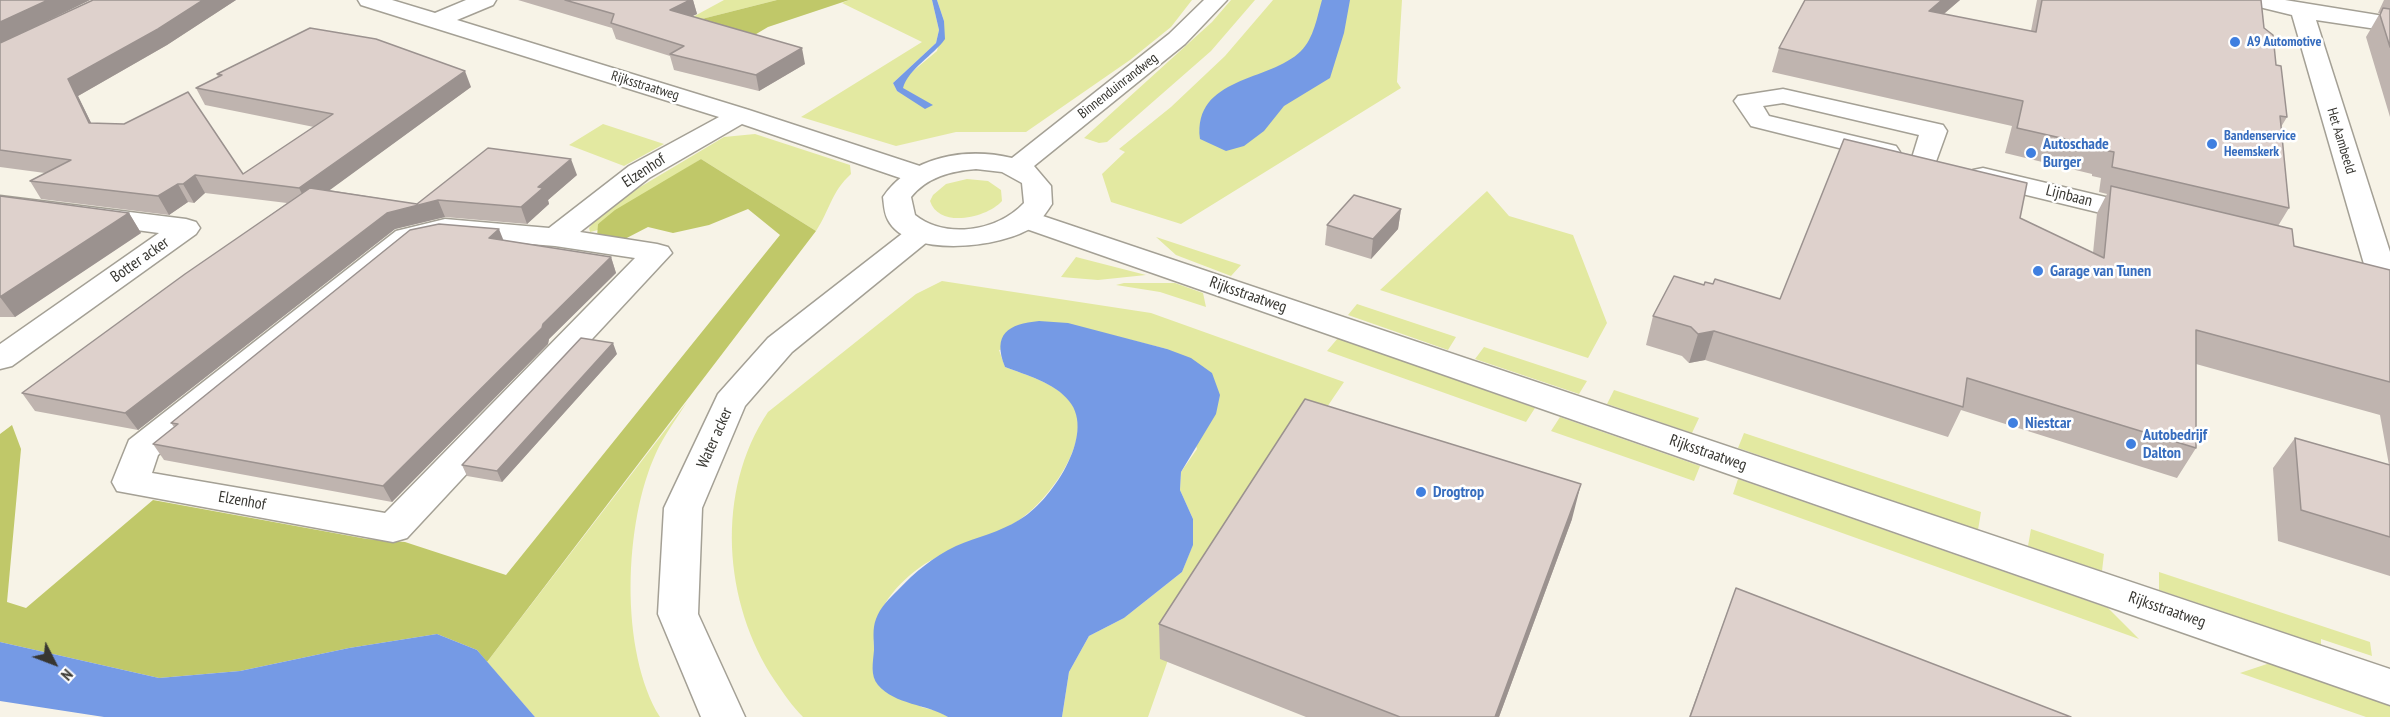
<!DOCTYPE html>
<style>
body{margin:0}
#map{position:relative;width:2390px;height:717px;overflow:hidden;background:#f7f3e7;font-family:"PT Sans Narrow",sans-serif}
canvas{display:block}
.north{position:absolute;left:24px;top:633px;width:60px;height:60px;-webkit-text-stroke:4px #fff;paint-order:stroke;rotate:132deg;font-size:16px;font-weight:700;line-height:24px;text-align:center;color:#373631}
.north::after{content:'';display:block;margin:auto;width:21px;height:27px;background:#373631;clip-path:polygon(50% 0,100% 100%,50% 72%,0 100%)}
</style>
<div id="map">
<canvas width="2390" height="717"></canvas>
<div class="north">N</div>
</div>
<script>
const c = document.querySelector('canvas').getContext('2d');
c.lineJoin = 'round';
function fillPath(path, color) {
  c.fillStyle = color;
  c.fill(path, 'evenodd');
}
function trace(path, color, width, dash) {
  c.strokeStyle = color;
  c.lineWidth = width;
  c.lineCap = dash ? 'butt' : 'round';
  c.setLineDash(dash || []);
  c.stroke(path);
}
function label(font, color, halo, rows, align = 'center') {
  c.font = font + ' "PT Sans Narrow",sans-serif';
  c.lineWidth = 5;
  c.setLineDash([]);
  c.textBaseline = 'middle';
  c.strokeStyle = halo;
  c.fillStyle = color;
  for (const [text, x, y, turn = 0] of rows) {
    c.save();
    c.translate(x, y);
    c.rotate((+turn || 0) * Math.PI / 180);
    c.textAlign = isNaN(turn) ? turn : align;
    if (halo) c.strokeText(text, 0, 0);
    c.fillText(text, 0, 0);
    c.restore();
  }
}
fillPath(new Path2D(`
 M724 0H777L678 25Z
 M849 0H932L939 30 936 43 893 83 897 91 901 93 906 77 937 51 944 21 937 0H1192L1171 27 1130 60 1026 132H956L896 146 801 117 922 42 842 3Z
 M1231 0H1255L1211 51 1107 142 1099 143 1084 138 1212 22Z
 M1273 0H1402L1397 82 1401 88 1181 224 1111 202 1102 174 1125 152 1119 149 1171 107 1225 56Z
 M603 124 664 144 624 166 569 145Z
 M755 134 850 165 851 174C831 192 830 210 816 231L701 159 598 224V230L590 232 589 228 600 214 620 199 724 137Z
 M967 179 988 181 1001 190 1002 201C987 218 939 229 930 201L933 195 946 184Z
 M1487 191 1509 216 1573 235 1607 323 1588 358 1380 290Z
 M1156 237 1241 265 1231 276 1176 255Z
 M1076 257 1146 275 1098 280 1061 277Z
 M942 281 1151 313 1344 382 1308 435 1168 660 1148 717H1062L1069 672 1089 636 1124 618 1182 572 1193 544V519L1180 490 1181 472 1197 449 1167 349 1107 334 999 350 1005 367C1026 375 1055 383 1070 401 1097 435 1050 498 1022 518 992 541 949 546 919 568 892 588 872 614 874 648L921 707 938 711 948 717H803C792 706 784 694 775 681 723 603 715 491 768 412L916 294Z
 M1124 283H1175L1203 293 1206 307 1160 292 1116 285Z
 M1357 304 1456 337 1448 350 1348 315Z
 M1338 338 1535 408 1526 422 1327 351Z
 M1484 347 1587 381 1579 394 1475 359Z
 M1614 390 1699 418 1692 433 1607 404Z
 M687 402C677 418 664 435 656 453 624 522 619 651 660 717H535L487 662Z
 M1560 417 1700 466 1694 481 1551 431Z
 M1744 433 1981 512 1978 530 1738 448Z
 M1738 479 2108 608 2139 639 1733 494Z
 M2031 529 2104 554 2102 571 2028 546Z
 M2159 572 2370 642 2372 656 2321 639V645L2159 590Z
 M2270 663 2390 705V717H2366L2240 673Z`), '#e3e9a1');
fillPath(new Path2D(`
 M777 0H849L768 27 741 43 678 25Z
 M701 159 816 231 487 662 477 650 437 634 349 648 240 671 159 678 0 642V434L12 425 21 449 7 602 26 608 153 500 367 539 405 542 506 575 780 235 748 209 709 225 673 233 648 227 619 242 597 237 598 224 615 210Z`), '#c0c869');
fillPath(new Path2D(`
 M932 0H937L944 21 945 39C933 56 909 68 903 88L933 105 925 109 897 91 893 83 936 43 939 30Z
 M1322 0H1350L1344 33 1330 78 1284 106 1264 131 1244 146 1226 151 1200 139C1193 76 1270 82 1301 51 1314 38 1317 17 1322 0Z
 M1039 321 1068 323 1167 349 1191 358 1212 373 1220 395 1216 414 1181 472 1180 490 1193 519V545L1182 572 1124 618 1089 636 1069 672 1062 717H948C927 704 895 705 878 685 870 675 873 663 874 650 874 640 872 629 876 619 880 607 890 598 898 590 915 572 933 557 956 546 977 537 1000 532 1019 520 1050 503 1097 434 1069 401 1055 383 1026 375 1005 367 992 334 1008 324 1039 321Z
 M437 634 477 650 535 717H104L0 701V642L159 678 240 671 349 648Z`), '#759ae5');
const street = new Path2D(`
 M358 0H392L435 13 466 0H496L493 5 457 20 749 110 929 169 933 175 929 181 919 183 909 181 742 124 649 178 580 232 657 244 668 247 672 253 407 538 393 542 117 491 112 482 129 440 396 231 445 219 549 228 629 166 719 117 361 5ZM445 237 555 246 635 258 385 513 152 473 158 455 416 243Z
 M2248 0H2285L2390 17V31L2316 20 2390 252V278L2381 280 2370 277 2366 271 2292 15 2251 5Z
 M1783 89 1943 125 1947 131 1934 167 1924 169 1914 167 1911 161 1919 135 1783 103 1763 106 1769 116 1896 146 1900 152 1896 158 1887 160 1751 126 1734 101 1738 96Z
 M1983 168 2156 209 2160 215 2156 221 2146 224 1973 182 1969 176 1973 170Z
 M0 196 186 219 196 222 200 228 196 234 12 366 0 369V344L159 233 0 212Z
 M922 223 932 226 937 232 932 238 792 352 745 406 702 508 698 614 745 717H701L658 614 664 508 718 394 768 338 912 226Z`);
const secondary = new Path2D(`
 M1025 210 2390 669V705L1015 225 1011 219 1015 213Z`);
const primary = new Path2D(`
 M1204 0H1227L1185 44 1034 166 1051 186 1052 204C1047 211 1041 221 1034 226 1004 248 908 259 888 220 884 213 884 204 883 197 911 156 966 147 1012 158L1169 34ZM976 169 1002 172 1022 183 1024 203C997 232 945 239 915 215L911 197C927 177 951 171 976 169Z`);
trace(street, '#a4a095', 3);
trace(secondary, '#a4a095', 3);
trace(primary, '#a4a095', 3);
fillPath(street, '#fff');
fillPath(secondary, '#fff');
fillPath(primary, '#fff');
fillPath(new Path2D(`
 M0 0H90L17 35 93 0H236L167 45 78 96 91 123 243 174 314 127 205 105 196 88 218 77 217 74 471 87 329 190 417 204 577 175 548 200 549 204 527 224 445 217 395 229 138 430 35 411 22 393 287 203 205 193 194 203 188 202 169 215 41 199 30 181 45 173 0 167Z
 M518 0H693L697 14 692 16 805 64 759 91 674 70 670 56 616 39 612 28Z
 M1805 0H1960L1944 14 2031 31 2037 0H2261L2264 28 2276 65 2287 117 2281 127 2289 208 2278 226 2294 246 2390 270V576L2278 541 2273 468 2295 438 2389 465 2380 415 2196 364V448L2177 478 1961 410 1948 437 1705 360 1689 363 1682 356 1646 345 1653 316 1704 285 1713 284 1780 299 2020 218 2093 253 2097 213 2107 194 2099 192 2101 178 2092 176V174L2005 153 2012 126 1772 72 1779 48Z
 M2384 0H2390V117L2366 37 2380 13H2378Z
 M0 196 129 213 141 233 15 317H0Z
 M1401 209 1398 229 1371 259 1325 245 1327 225Z
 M503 240 611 257 616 273 549 339 548 344 392 502 164 460 153 444 174 427 171 423Z
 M617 354 502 482 467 476 462 465Z
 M1572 519 1499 717H1306L1160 659 1159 624Z
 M1736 588 2071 717H1689Z`), '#bfb4af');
fillPath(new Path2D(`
 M48 0H90L0 44V22Z
 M203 0H236L167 45 78 96 100 141 89 123 68 79Z
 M690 0H693L697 14 674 25 670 10Z
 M1942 0H1960L1920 34 1929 11Z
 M802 48 805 64 759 91 756 75Z
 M465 71 471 87 308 206 299 188Z
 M571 159 577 175 548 200 549 204 527 224 521 207 538 187Z
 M195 175 205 193 194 203 183 184Z
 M178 184 188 202 169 215 158 196Z
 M438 200 445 217 395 229 138 430 125 413 387 213Z
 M1401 209 1398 229 1371 259 1373 239Z
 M129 213 141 233 15 317 0 297Z
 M499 229 505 244 489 238Z
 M611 257 616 273 549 339 548 344 392 502 383 486 543 324Z
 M1714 331 1705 360 1689 363 1698 334Z
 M613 343 617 354 502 482 497 471Z
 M1581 484 1572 519 1499 717H1495Z`), '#9b928f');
const building = new Path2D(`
 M0 0H48L0 22Z
 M93 0H203L158 29 68 79 89 123 124 124 188 92 243 174 333 114 196 88 222 75 217 74 310 28 376 39 465 71 299 188 195 175 183 184H178L158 196 30 181 71 160 0 150V43Z
 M565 0H690L670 10 802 48 756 75 670 54 684 46 611 23 614 14Z
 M1805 0H1942L1929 11 2036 32 2042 0H2261L2264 28 2273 35 2276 65 2281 66 2287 117 2280 116 2289 208 2112 167 2114 152 2104 150 2105 148 2017 128 2023 101 1779 48Z
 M2383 8 2390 9V47L2380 15Z
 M1844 139 2027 183 2020 218 2104 258 2111 186 2292 229 2294 246 2390 270V382L2196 330V448L1967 378 1963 407 1714 331 1698 334 1691 327 1653 316 1674 276 1704 285 1705 282 1713 284 1715 279 1780 299Z
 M488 148 571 159 538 187 543 188 521 207 438 200 387 213 125 413 22 393 185 274 310 188 417 204Z
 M1354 195 1401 209 1373 239 1327 225Z
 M0 196 129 213 0 297Z
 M439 224 499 229 489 238 611 257 543 324 542 328 383 486 153 444 178 424 171 423 410 230Z
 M581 338 613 343 497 471 462 465Z
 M1305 399 1581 484 1495 717H1400L1159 624Z
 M2295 438 2390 465V537L2301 510Z
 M1736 588 2071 717H1690Z`);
fillPath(building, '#ded1cc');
trace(building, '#9b928f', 1.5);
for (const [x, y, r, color] of [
 [2235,42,6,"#3f7fe0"],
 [2212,144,6,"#3f7fe0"],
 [2031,153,6,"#3f7fe0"],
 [2038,271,6,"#3f7fe0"],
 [2013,423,6,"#3f7fe0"],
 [2131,444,6,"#3f7fe0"],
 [1421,492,6,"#3f7fe0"]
]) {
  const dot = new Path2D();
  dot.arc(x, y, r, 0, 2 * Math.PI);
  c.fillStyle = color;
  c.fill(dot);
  trace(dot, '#fff', 2);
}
label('bold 14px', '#366cbe', '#fff', [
 ["A9 Automotive",2247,42],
 ["Bandenservice",2224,136],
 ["Heemskerk",2224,152]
], 'left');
label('14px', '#373631', '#fff', [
 ["Rijksstraatweg",645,86,17],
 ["Binnenduinrandweg",1118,86,-38],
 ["Het Aambeeld",2341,141,73]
]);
label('bold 16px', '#366cbe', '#fff', [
 ["Autoschade",2043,144],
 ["Burger",2043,162],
 ["Garage van Tunen",2050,271],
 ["Niestcar",2025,423],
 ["Autobedrijf",2143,435],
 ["Dalton",2143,453],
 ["Drogtrop",1433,492]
], 'left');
label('16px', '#373631', '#fff', [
 ["Elzenhof",644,171,-33],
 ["Lijnbaan",2069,196,14],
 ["Botter acker",140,260,-35],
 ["Rijksstraatweg",1248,295,19],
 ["Water acker",715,438,-66],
 ["Rijksstraatweg",1708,453,19],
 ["Elzenhof",242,501,10],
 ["Rijksstraatweg",2167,610,19]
]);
</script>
